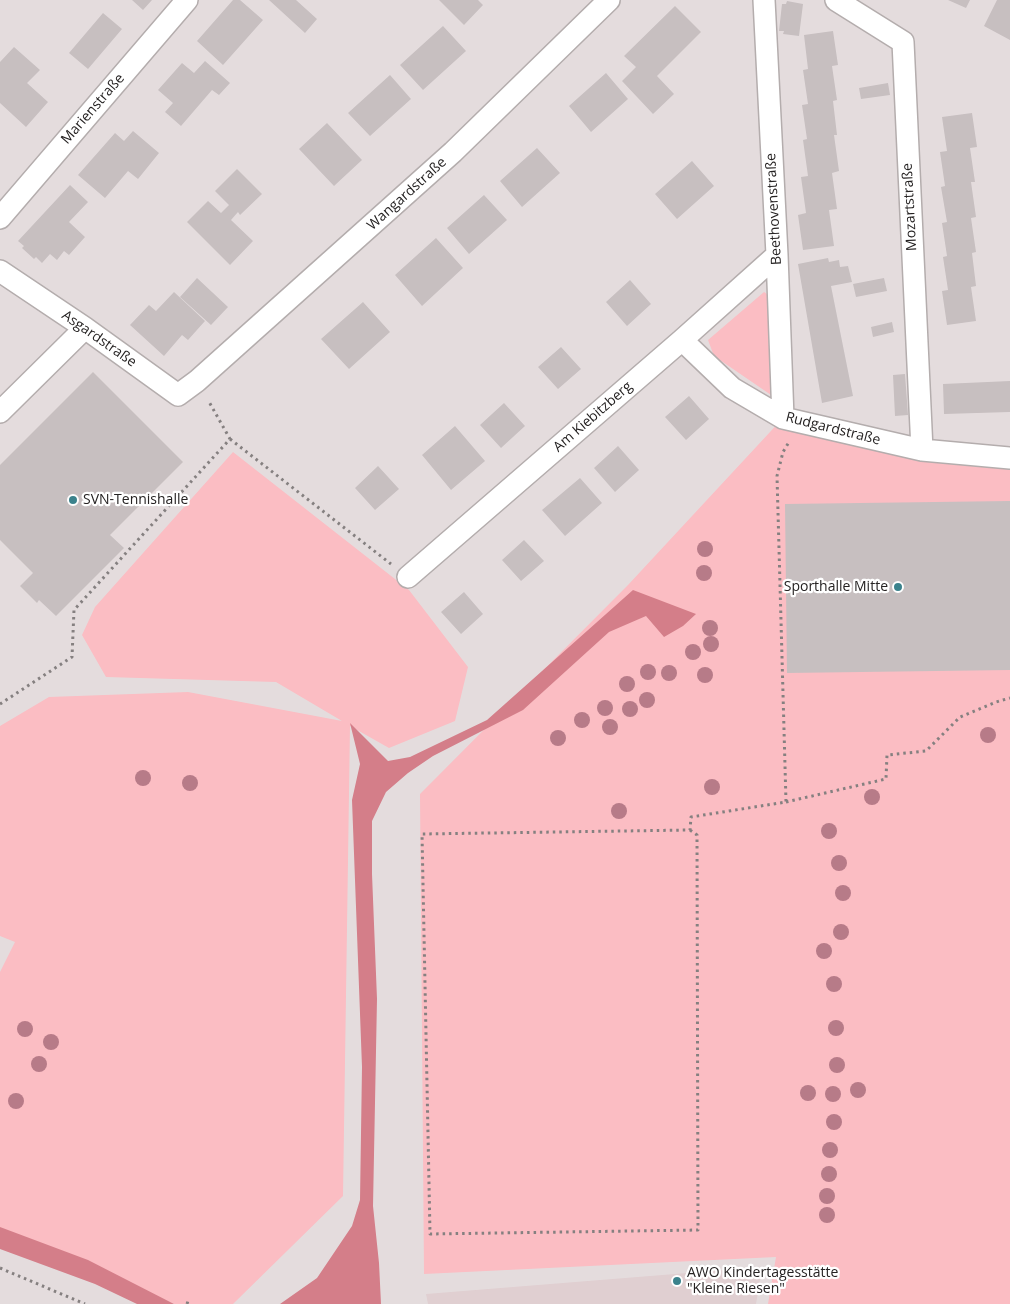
<!DOCTYPE html>
<meta charset="utf-8">
<style>
body{margin:0}
canvas{display:block;background:#e4dcdd}
</style>
<canvas width="1010" height="1304"></canvas>
<script>
const c = document.querySelector('canvas').getContext('2d');
c.lineJoin = 'round';
function fillPath(path, color) {
  c.fillStyle = color;
  c.fill(path, 'evenodd');
}
function trace(path, color, width, dash) {
  c.strokeStyle = color;
  c.lineWidth = width;
  c.lineCap = dash ? 'butt' : 'round';
  c.setLineDash(dash || []);
  c.stroke(path);
}
function label(font, color, halo, rows, align = 'center') {
  c.font = font + ' "Open Sans",sans-serif';
  c.lineWidth = 4.5;
  c.setLineDash([]);
  c.textBaseline = 'middle';
  c.strokeStyle = halo;
  c.fillStyle = color;
  for (const [text, x, y, turn = 0] of rows) {
    c.save();
    c.translate(x, y);
    c.rotate((+turn || 0) * Math.PI / 180);
    c.textAlign = isNaN(turn) ? turn : align;
    if (halo) c.strokeText(text, 0, 0);
    c.fillText(text, 0, 0);
    c.restore();
  }
}
fillPath(new Path2D(`
 M762 1267 756 1304H428L426 1294Z`), '#e0cfd1');
fillPath(new Path2D(`
 M764 292 773 298 774 397 714 356 708 340Z
 M783 418 1010 458V1304H768L776 1257 424 1274 420 794 628 585Z
 M233 452 409 590 468 667 455 721 389 748 350 726 343 1196 233 1304H174L0 1228V972L15 942 0 936V726L49 697 188 692 342 721 276 682 106 677 82 635 95 607Z`), '#fbbdc3');
fillPath(new Path2D(`
 M633 590 696 614 683 626 664 637 646 616 609 632 523 710 433 756 408 773 386 792 372 821V874L377 999 373 1206 379 1263 381 1304H280L317 1278 352 1226 360 1200 362 1067 352 800 360 764 350 723 388 761 410 757 487 720Z
 M0 1227 88 1260 174 1304H137L95 1284 0 1249Z`), '#d47e89');
fillPath(new Path2D(`
 M132 0H152L143 10Z
 M233 0H240L263 20 223 65 197 41Z
 M269 0H296L317 19 305 33Z
 M439 0H478L483 5 464 25Z
 M948 0H970L966 8Z
 M997 0H1010V40L984 26Z
 M787 1 803 4 799 36 783 34 784 31H779L782 4H786Z
 M675 6 701 32 657 76 674 94 653 114 622 81 636 67 624 56Z
 M103 13 122 29 88 69 69 53Z
 M443 26 466 51 423 90 400 65Z
 M833 31 838 65 832 66 837 100 833 101 837 135H834L839 171 832 173 837 209 829 210 834 246 803 250 798 215 806 213 801 177 808 176 803 140 807 139 802 105 808 104 803 70 808 69 804 35Z
 M14 47 40 70 27 83 48 102 26 127 0 103V62Z
 M205 61 230 83 219 95 212 90 181 126 165 112 173 103 158 90 182 63 194 73Z
 M606 73 628 99 591 132 569 106Z
 M390 75 411 99 370 136 348 113Z
 M888 83 890 95 861 99 859 88Z
 M972 113 977 147 970 148 975 182H971L976 217 971 218 976 252 972 253 976 286 971 287 976 321 947 325 942 291 948 290 943 257 947 256 942 223 947 222 941 187 945 186 940 152 947 151 942 117Z
 M327 123 362 160 334 186 299 149Z
 M133 131 159 153 138 179 128 171 105 198 78 175 115 133 124 141Z
 M537 148 560 173 522 207 500 181Z
 M692 161 714 186 677 219 655 194Z
 M237 169 262 194 240 215 238 212 231 220 253 241 230 265 187 222 208 201 221 213 229 205 215 191Z
 M70 185 88 202 69 222 85 237 69 255 64 251 57 260 50 254 42 263 36 257 34 259 22 248 24 246 18 241Z
 M484 195 507 220 469 254 447 228Z
 M436 238 463 268 422 306 395 275Z
 M828 258 829 262 839 260 840 267 848 266 852 282 831 286 853 396 822 403 798 264Z
 M197 278 228 307 211 325 180 297Z
 M884 278 887 291 856 297 853 284Z
 M630 280 651 304 627 326 606 302Z
 M174 292 205 321 188 340 182 335 164 356 130 325 149 305 156 311Z
 M363 302 390 332 349 369 321 339Z
 M892 322 894 332 873 337 871 327Z
 M561 347 581 369 558 389 538 367Z
 M93 372 183 462 110 535 124 548 56 616 39 600 37 603 20 586 33 573 0 540V465Z
 M905 374 908 415 895 416 893 375Z
 M1010 381V412L944 414 943 384Z
 M689 396 709 419 686 440 665 417Z
 M504 403 525 426 501 448 480 425Z
 M455 426 485 461 451 490 422 455Z
 M618 446 639 470 615 492 594 468Z
 M378 466 399 489 375 510 355 488Z
 M580 478 602 503 565 536 542 510Z
 M1010 501V670L787 673 785 504Z
 M524 540 544 561 521 581 502 560Z
 M464 592 483 614 461 634 441 612Z`), '#c7bfc0');
const street = new Path2D(`
 M764 0 777 255 783 418
 M836 0 903 42 922 450
 M0 218 187 0
 M0 271 85 328 178 395 197 381 453 152 609 0
 M682 340 732 388 783 418 922 450 1010 458
 M0 412 85 328
 M408 577 682 340 777 255`);
trace(street, '#b4adad', 24);
trace(new Path2D(`
 M230 439 391 564
 M0 704 72 657 74 610 230 439 208 400
 M786 802 886 779 887 755 926 751 960 717 996 702 1010 698
 M690 830 697 835 698 1230 430 1234 422 834 690 830 691 817 786 802 777 476 783 452 789 442
 M0 1268 85 1304
 M187 1304 188 1301`), '#858080', 3, [2.5, 4]);
trace(street, '#fff', 21);
c.fillStyle = '#b77b88';
for (const [x, y] of [
 [705,549],
 [704,573],
 [710,628],
 [711,644],
 [693,652],
 [648,672],
 [669,673],
 [705,675],
 [627,684],
 [647,700],
 [605,708],
 [630,709],
 [582,720],
 [610,727],
 [988,735],
 [558,738],
 [143,778],
 [190,783],
 [712,787],
 [872,797],
 [619,811],
 [829,831],
 [839,863],
 [843,893],
 [841,932],
 [824,951],
 [834,984],
 [836,1028],
 [25,1029],
 [51,1042],
 [39,1064],
 [837,1065],
 [858,1090],
 [808,1093],
 [833,1094],
 [16,1101],
 [834,1122],
 [830,1150],
 [829,1174],
 [827,1196],
 [827,1215]
]) {
  c.beginPath();
  c.arc(x, y, 8, 0, 2 * Math.PI);
  c.fill();
}
for (const [x, y, r, color] of [
 [73,500,5,"#3b828c"],
 [898,587,5,"#3b828c"],
 [677,1281,5,"#3b828c"]
]) {
  const dot = new Path2D();
  dot.arc(x, y, r, 0, 2 * Math.PI);
  c.fillStyle = color;
  c.fill(dot);
  trace(dot, '#fff', 2);
}
label('14px', '#252222', '#fff', [
 ["Marienstraße",93,109,-49],
 ["Wangardstraße",407,194,-42],
 ["Mozartstraße",910,207,-93],
 ["Beethovenstraße",774,209,-93],
 ["Asgardstraße",99,339,35],
 ["Am Kiebitzberg",593,417,-41],
 ["Rudgardstraße",833,429,14]
]);
label('14px', '#252222', '#fff', [
 ["SVN-Tennishalle",83,500],
 ["Sporthalle Mitte",888,587,"right"],
 ["AWO Kindertagesstätte",687,1273],
 ["\"Kleine Riesen\"",687,1289]
], 'left');
</script>
